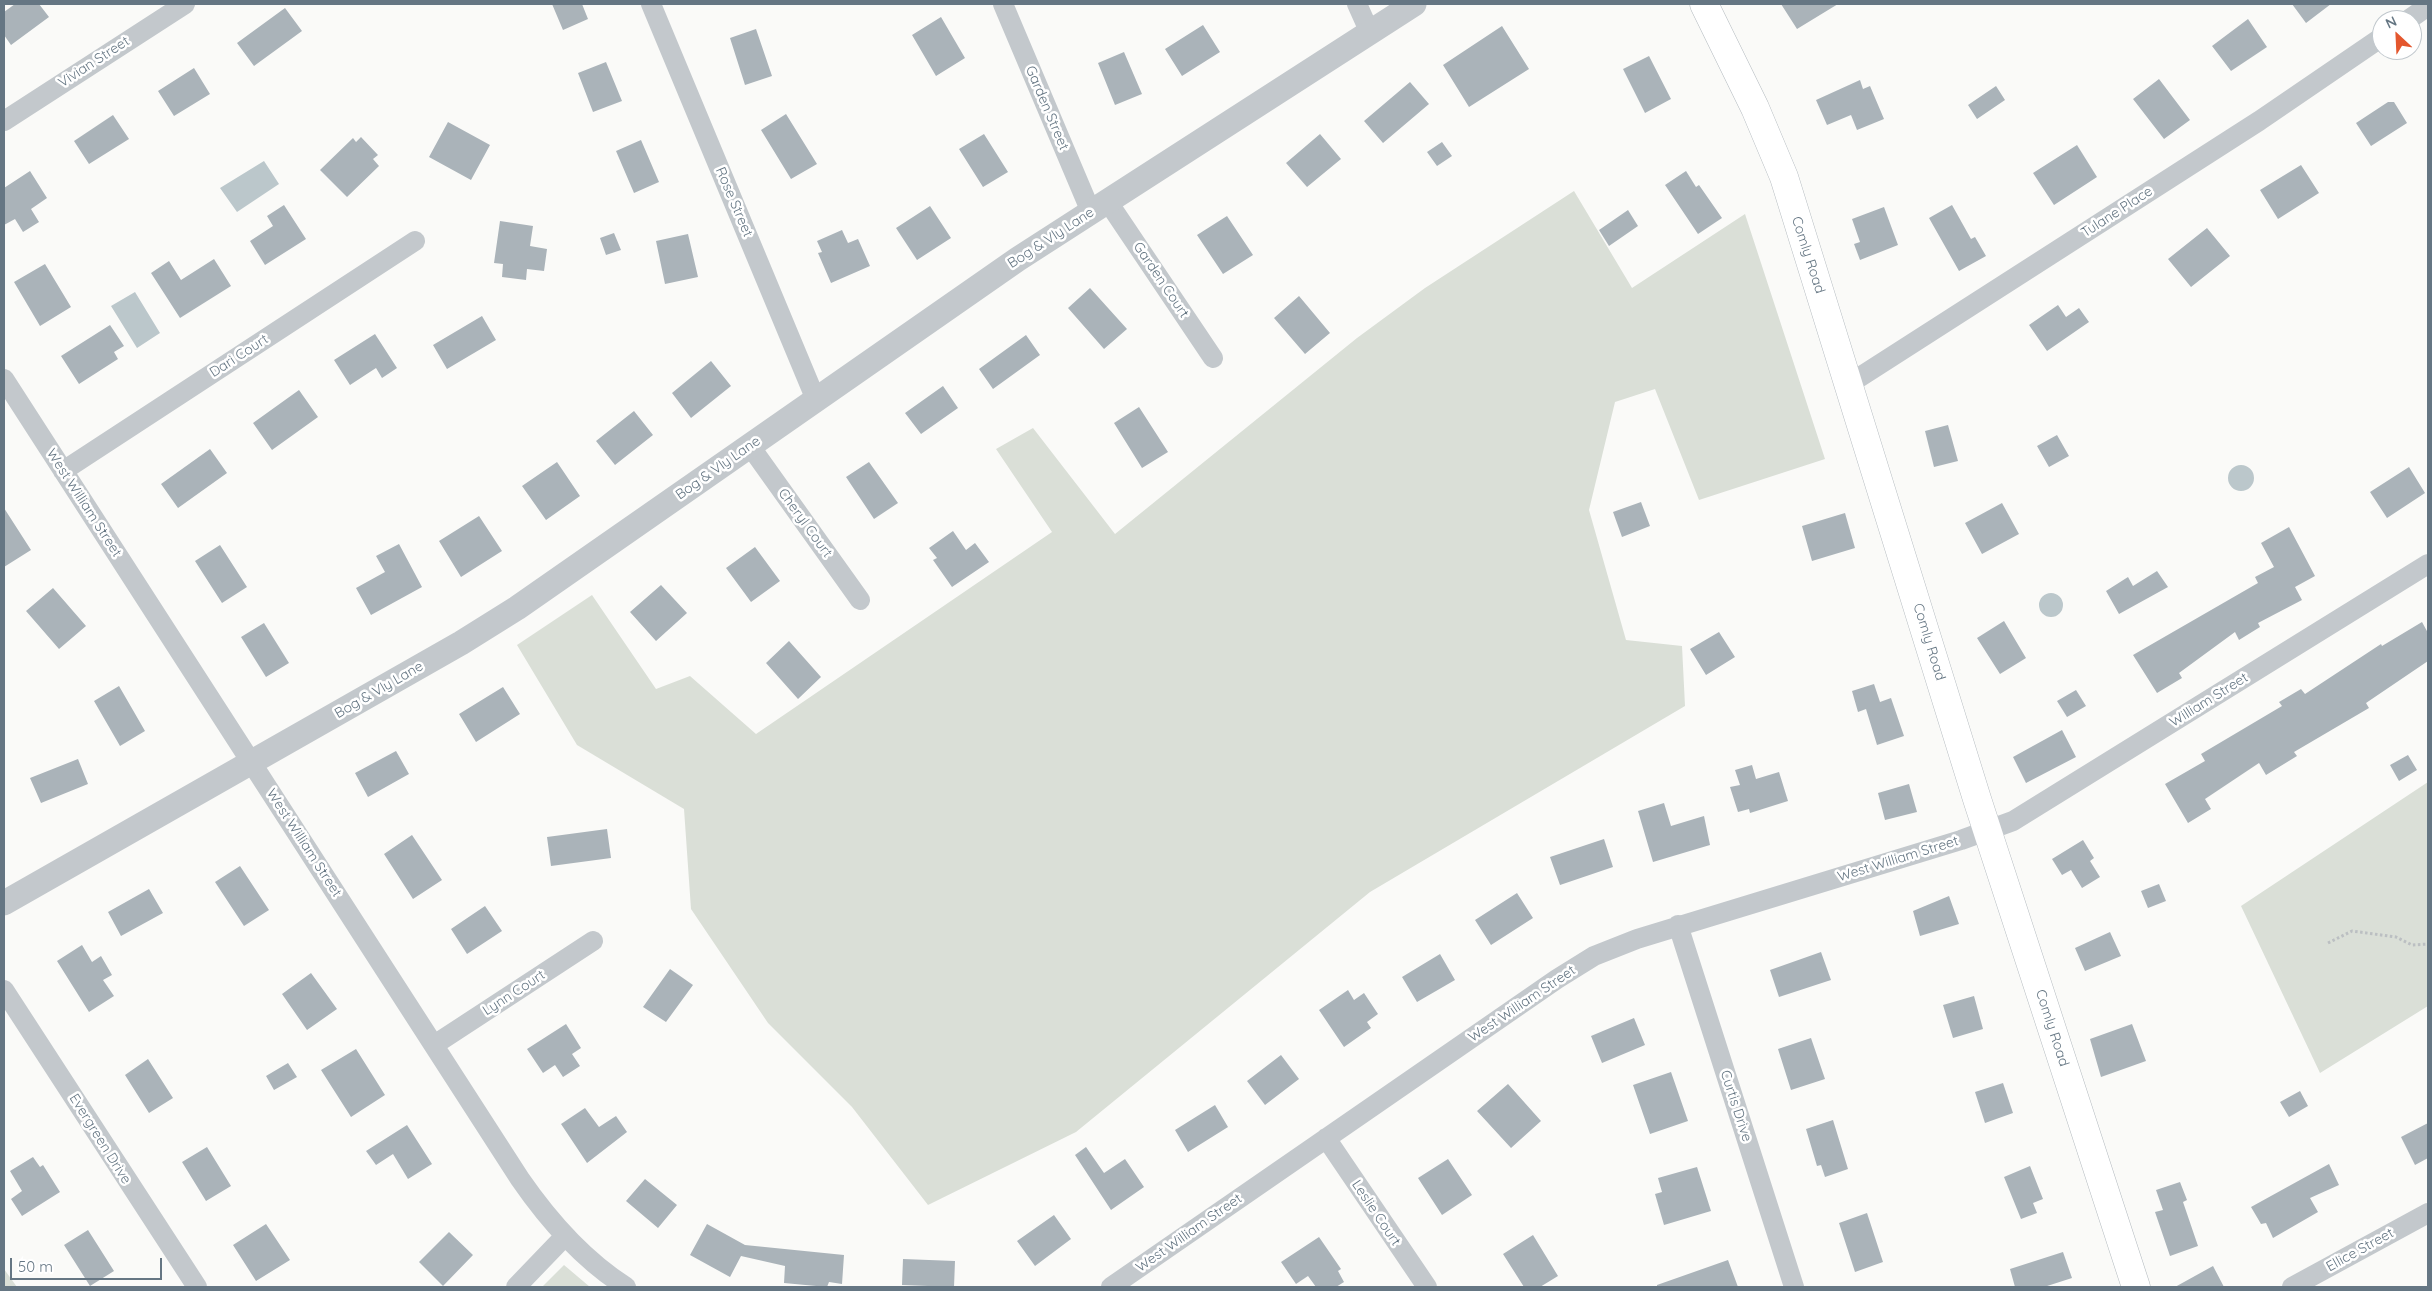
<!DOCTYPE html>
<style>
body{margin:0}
#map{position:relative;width:2432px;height:1291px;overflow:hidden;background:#fafaf8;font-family:Quicksand,sans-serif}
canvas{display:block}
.frame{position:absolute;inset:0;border:5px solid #657683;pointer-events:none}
.north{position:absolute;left:2372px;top:10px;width:50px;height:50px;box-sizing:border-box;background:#fff;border:1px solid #c1c8cd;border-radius:50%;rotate:335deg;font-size:14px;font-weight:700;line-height:20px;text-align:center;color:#657683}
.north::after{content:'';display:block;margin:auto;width:18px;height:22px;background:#e4572e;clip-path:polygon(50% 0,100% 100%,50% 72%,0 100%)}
.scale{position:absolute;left:10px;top:1258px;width:152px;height:22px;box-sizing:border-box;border:2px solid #657683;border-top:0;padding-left:6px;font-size:15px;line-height:18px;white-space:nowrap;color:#657683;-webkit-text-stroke:4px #fff;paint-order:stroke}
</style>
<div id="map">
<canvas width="2432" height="1291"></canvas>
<div class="frame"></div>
<div class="north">N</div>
<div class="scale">50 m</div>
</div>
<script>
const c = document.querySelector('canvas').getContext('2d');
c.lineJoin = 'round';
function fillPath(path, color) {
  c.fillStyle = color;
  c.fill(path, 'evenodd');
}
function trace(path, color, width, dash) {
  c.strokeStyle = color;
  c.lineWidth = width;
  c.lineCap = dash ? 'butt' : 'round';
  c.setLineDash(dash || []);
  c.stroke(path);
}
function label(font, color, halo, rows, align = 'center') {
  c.font = font + ' Quicksand,sans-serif';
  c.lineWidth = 5;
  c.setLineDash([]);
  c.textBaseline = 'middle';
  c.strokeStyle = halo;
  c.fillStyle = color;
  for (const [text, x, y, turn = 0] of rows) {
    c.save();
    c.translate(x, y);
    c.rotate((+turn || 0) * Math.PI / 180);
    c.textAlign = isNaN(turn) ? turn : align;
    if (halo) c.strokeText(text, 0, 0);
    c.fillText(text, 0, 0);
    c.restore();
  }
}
fillPath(new Path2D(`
 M1574 191 1632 288 1745 214 1825 459 1699 500 1655 389 1615 402 1589 510 1626 640 1682 646 1685 706 1370 892 1076 1132 928 1205 852 1107 768 1023 691 909 684 809 577 745 517 645 592 595 656 689 690 676 756 734 1052 532 996 449 1033 428 1115 534 1357 338 1425 288Z
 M2428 782V1006L2320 1073 2241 906Z
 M564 1265 590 1287H542Z
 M4 1269 17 1287H4Z`), '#dadfd7');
fillPath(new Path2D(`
 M264 161 279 184 237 212 220 188Z
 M135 292 160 333 137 348 111 306Z
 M2228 478a13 13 0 1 1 26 0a13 13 0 1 1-26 0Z
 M2039 605a12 12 0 1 1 24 0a12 12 0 1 1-24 0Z`), '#bbc7cb');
fillPath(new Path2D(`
 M15 4H39L49 17 11 45 4 35V12Z
 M552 4H582L588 19 563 30Z
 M1781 4H1838L1797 29Z
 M2292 4H2331L2306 23Z
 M285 8 302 31 254 66 237 43Z
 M941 17 965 58 936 76 912 35Z
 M2248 19 2267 47 2231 71 2212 46Z
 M1203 25 1220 52 1182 76 1165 49Z
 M1502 26 1529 69 1469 107 1443 65Z
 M756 29 772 76 745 85 730 38Z
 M1124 52 1142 94 1115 105 1098 63Z
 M1649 56 1671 99 1645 113 1623 69Z
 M606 62 622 101 593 112 578 73Z
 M194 68 210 94 174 116 158 91Z
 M2159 79 2190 120 2164 139 2133 99Z
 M1860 80 1863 89 1870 86 1884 119 1857 130 1851 115 1827 125 1816 100Z
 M1410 82 1429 104 1383 143 1364 121Z
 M1996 86 2005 100 1977 119 1968 105Z
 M2388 102H2394L2407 123 2371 146 2356 123Z
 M786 114 817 164 791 179 761 130Z
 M113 115 129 139 89 164 74 141Z
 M448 122 490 145 471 180 429 157Z
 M984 134 1008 172 983 187 959 149Z
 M1320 134 1341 159 1307 187 1286 163Z
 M361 137 378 155 373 159 379 166 347 197 320 170 353 138 356 142Z
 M641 140 659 182 634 193 616 151Z
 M1442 142 1452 156 1437 166 1427 152Z
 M2077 145 2097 177 2054 205 2033 173Z
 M2301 165 2319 193 2278 219 2260 190Z
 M30 171 47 198 31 209 39 222 23 232 15 219 4 225V188Z
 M1686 171 1696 187 1699 185 1722 218 1698 234 1665 185Z
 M284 205 306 239 265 265 250 241 273 226 267 216Z
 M1952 205 1971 239 1975 237 1986 256 1959 271 1929 218Z
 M930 206 951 238 917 260 896 228Z
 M1884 207 1898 245 1860 260 1854 244 1860 242 1852 219Z
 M1628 210 1638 226 1609 246 1599 230Z
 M1227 216 1253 255 1223 274 1197 235Z
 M500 221 533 226 530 246 547 249 544 271 527 269 526 280 502 277 503 264 494 263Z
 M2207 228 2230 256 2191 287 2168 259Z
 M842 230 848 243 858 239 870 266 831 283 818 253 822 252 817 241Z
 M614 233 621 250 606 255 600 238Z
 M688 234 698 277 665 284 656 241Z
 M214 259 231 286 180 318 151 273 169 261 181 280Z
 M45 264 71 307 40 326 14 282Z
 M1090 288 1127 329 1104 349 1068 308Z
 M1299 296 1330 333 1305 354 1274 318Z
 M2058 305 2066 317 2079 308 2089 322 2047 351 2029 325Z
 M482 316 496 340 447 369 433 345Z
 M110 325 124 346 114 352 118 359 79 384 61 356Z
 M375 334 397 368 382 378 376 368 350 385 334 360Z
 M1026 335 1040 355 993 389 979 369Z
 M711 361 731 386 691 418 672 393Z
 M943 386 958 408 921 434 905 413Z
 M299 390 318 417 272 450 253 423Z
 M1139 407 1168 452 1142 468 1114 423Z
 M634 411 653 435 615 465 596 441Z
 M1948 425 1958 461 1934 467 1925 431Z
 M2057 435 2069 456 2049 467 2037 446Z
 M210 449 227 473 178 508 161 484Z
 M557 462 580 496 546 520 522 486Z
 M869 462 898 503 874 519 846 477Z
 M2409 467 2425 493 2387 518 2370 492Z
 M1641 502 1650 526 1622 537 1613 512Z
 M2002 503 2019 534 1982 554 1965 523Z
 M4 508 31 550 4 567Z
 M1845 513 1855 548 1812 561 1802 526Z
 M479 516 502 551 461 577 439 541Z
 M2289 527 2315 576 2295 587 2302 600 2258 623 2260 627 2239 640 2235 632 2179 673 2182 678 2157 693 2133 655 2258 583 2255 577 2274 567 2261 543Z
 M953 531 966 550 975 543 989 562 952 587 933 560 937 558 929 548Z
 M399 544 422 587 371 615 356 588 385 572 376 556Z
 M220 545 247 587 222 603 195 561Z
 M755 547 780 581 751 602 726 568Z
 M2157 571 2168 587 2119 614 2106 591 2128 577 2133 586Z
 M661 585 687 613 656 641 630 612Z
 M53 588 86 626 59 649 26 611Z
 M2004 621 2026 658 2000 674 1977 638Z
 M2422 622 2428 633V661L2366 703 2369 708 2294 752 2297 756 2266 775 2259 763 2205 799 2211 809 2188 823 2165 784 2205 761 2201 754 2282 706 2279 702 2301 689 2305 694 2381 644 2382 646Z
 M264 623 289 663 266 677 241 637Z
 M1719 632 1735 657 1706 675 1690 649Z
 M789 641 821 677 798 699 766 663Z
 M1874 684 1880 702 1891 698 1904 736 1877 745 1866 709 1858 712 1852 691Z
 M119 686 145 731 120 746 94 701Z
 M503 687 520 714 476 742 459 714Z
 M2076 690 2086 706 2067 717 2057 701Z
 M2062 730 2076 757 2026 783 2013 757Z
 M396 751 409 774 368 797 355 773Z
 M2408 755 2417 770 2399 781 2390 765Z
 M78 759 88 784 41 803 30 778Z
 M1752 765 1756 779 1779 772 1788 801 1750 813 1749 809 1738 812 1730 787 1740 785 1735 770Z
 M1909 784 1917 812 1885 820 1878 793Z
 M1664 803 1671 826 1704 816 1710 845 1653 862 1638 811Z
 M607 829 611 858 551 866 547 837Z
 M412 835 442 880 413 899 384 854Z
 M1604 839 1613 867 1560 885 1550 857Z
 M2083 840 2094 858 2090 861 2100 877 2082 888 2071 870 2062 875 2052 859Z
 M240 866 269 910 244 926 215 882Z
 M2159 884 2166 901 2148 908 2141 891Z
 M149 889 163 913 121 936 108 912Z
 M1517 893 1533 918 1491 945 1475 920Z
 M1949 896 1959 924 1920 936 1913 911Z
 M485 906 502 931 467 954 451 929Z
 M2110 932 2121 956 2085 971 2075 948Z
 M82 945 92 962 101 956 112 975 103 980 114 996 89 1012 57 961Z
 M1821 952 1831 980 1779 997 1770 970Z
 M1440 954 1455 980 1417 1002 1402 977Z
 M670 969 693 985 666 1022 643 1007Z
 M311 973 337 1009 307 1030 282 994Z
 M1348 990 1354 1000 1364 993 1378 1014 1367 1022 1371 1028 1344 1047 1319 1010Z
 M1974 996 1983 1029 1953 1038 1943 1005Z
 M1634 1018 1645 1045 1602 1063 1591 1036Z
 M566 1024 581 1048 572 1054 580 1066 563 1077 555 1065 543 1073 527 1049Z
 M2132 1024 2146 1061 2101 1077 2090 1039Z
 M1811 1038 1825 1079 1791 1090 1778 1049Z
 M356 1049 385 1095 351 1117 321 1070Z
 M1281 1055 1299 1079 1265 1105 1247 1081Z
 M148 1059 173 1098 149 1113 125 1075Z
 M288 1063 297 1077 274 1090 266 1076Z
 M1671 1072 1688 1121 1650 1134 1633 1085Z
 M2003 1083 2013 1113 1985 1123 1975 1092Z
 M1508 1084 1541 1121 1511 1148 1477 1111Z
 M2300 1091 2308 1106 2289 1117 2280 1102Z
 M1215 1105 1228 1127 1188 1152 1175 1130Z
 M585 1108 599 1127 616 1116 627 1132 587 1163 561 1124Z
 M1833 1120 1848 1169 1825 1177 1821 1165 1817 1166 1806 1129Z
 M2428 1123V1158L2415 1165 2401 1137Z
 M407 1125 432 1164 408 1179 393 1154 376 1165 366 1151Z
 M207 1147 231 1186 206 1201 182 1162Z
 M1086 1147 1104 1173 1125 1159 1144 1187 1111 1210 1075 1155Z
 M33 1157 40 1167 43 1165 60 1192 22 1216 11 1199 22 1191 10 1171Z
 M1448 1159 1472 1195 1442 1215 1418 1178Z
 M2329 1164 2339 1185 2310 1198 2318 1212 2273 1238 2266 1223 2261 1224 2251 1207Z
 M2030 1166 2043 1199 2033 1203 2037 1213 2021 1219 2004 1177Z
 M1697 1167 1711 1211 1664 1225 1655 1194 1662 1192 1658 1178Z
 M645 1179 677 1205 658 1228 626 1201Z
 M2180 1182 2187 1200 2183 1202 2198 1246 2170 1256 2155 1212 2163 1210 2156 1190Z
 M1867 1213 1883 1262 1855 1272 1839 1223Z
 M1054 1215 1071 1239 1035 1266 1017 1241Z
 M266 1224 290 1260 256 1281 233 1245Z
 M707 1224 745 1245 844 1255 842 1284 829 1282 827 1287 784 1283 785 1266 741 1256 730 1277 690 1255Z
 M88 1230 114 1271 90 1286 64 1245Z
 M449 1232 473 1255 443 1286 419 1262Z
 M1533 1235 1558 1276 1540 1287H1524L1503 1254Z
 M1319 1237 1341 1269 1338 1271 1344 1282 1336 1287H1316L1308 1276 1296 1284 1281 1262Z
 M2063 1252 2072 1278 2044 1287H2015L2010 1269Z
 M903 1259 955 1261 954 1287 902 1285Z
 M1728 1260 1738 1287H1657V1285Z
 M2213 1266 2224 1287H2175Z`), '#aab3b9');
const secondary = new Path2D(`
 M1704 4 1755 108 1784 177 1977 799 2136 1287`);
trace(secondary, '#b3babf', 29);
trace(new Path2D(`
 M2328 943 2352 931 2396 937 2412 945 2428 944`), '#bbbfc2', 3, [2.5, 2.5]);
trace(new Path2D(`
 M651 4 816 400
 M1003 4 1091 212
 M1357 4 1370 33
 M2408 20 2428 6
 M4 121 185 4
 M1108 202 1213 358
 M4 379 520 1179C549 1221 582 1259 626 1287
 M1849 384 2259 121 2382 37
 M750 446 860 600
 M63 471 415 241
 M1678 925 1794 1287
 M4 990 197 1287
 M434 1045 593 941
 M1326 1138 1427 1287
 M516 1287 565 1236
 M1111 1287 1557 979 1594 956 1637 939 1961 840 2013 821 2428 564
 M2292 1287 2428 1213`), '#c3c8cc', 20);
trace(new Path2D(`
 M4 903 461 643 517 608 1018 259 1414 4`), '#c3c8cc', 25);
trace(secondary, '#fff', 28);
label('14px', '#657683', '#fff', [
 ["Vivian Street",94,62,-33],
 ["Garden Street",1047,108,67],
 ["Rose Street",734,202,67],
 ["Tulane Place",2117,212,-33],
 ["Bog & Vly Lane",1051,238,-33],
 ["Comly Road",1808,255,72],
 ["Garden Court",1161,280,56],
 ["Dari Court",239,356,-33],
 ["Bog & Vly Lane",718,468,-35],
 ["West William Street",84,503,57],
 ["Cheryl Court",805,523,54],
 ["Comly Road",1929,642,73],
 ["Bog & Vly Lane",379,690,-30],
 ["William Street",2209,700,-32],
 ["West William Street",304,843,57],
 ["West William Street",1898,859,-17],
 ["Lynn Court",514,993,-33],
 ["West William Street",1522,1004,-34],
 ["Comly Road",2052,1028,72],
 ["Curtis Drive",1736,1106,72],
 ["Evergreen Drive",100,1139,58],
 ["Leslie Court",1376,1213,56],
 ["West William Street",1189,1233,-35],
 ["Ellice Street",2360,1250,-29]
]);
</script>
